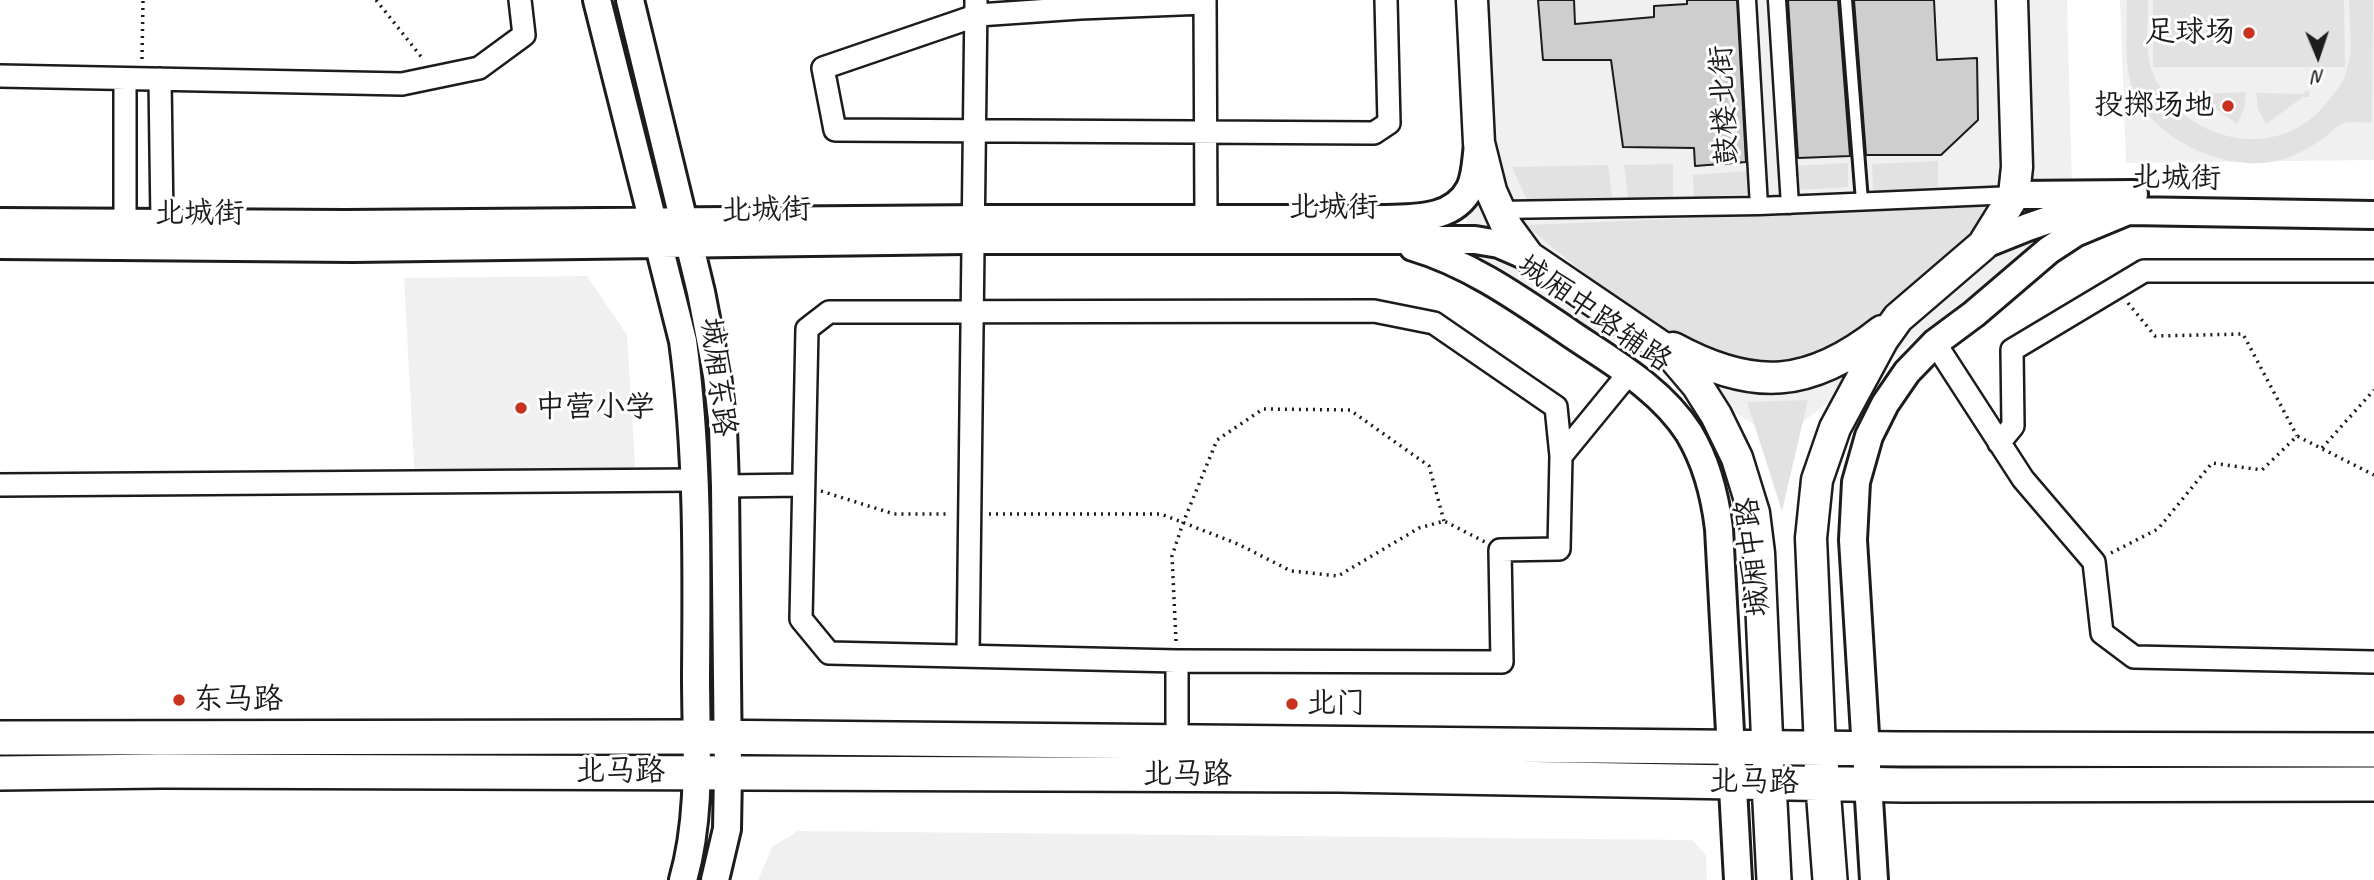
<!DOCTYPE html>
<meta charset="utf-8">
<style>
body{margin:0}
#map{position:relative;width:2374px;height:880px;overflow:hidden;background:#fff;font-family:Caveat,sans-serif}
canvas{display:block}
.north{position:absolute;left:2283px;top:21px;width:70px;height:70px;-webkit-text-stroke:5px #fff;paint-order:stroke;rotate:178deg;font-size:19px;font-weight:700;line-height:28px;text-align:center;color:#1c1c1c}
.north::after{content:'';display:block;margin:auto;width:24px;height:32px;background:#1c1c1c;clip-path:polygon(50% 0,100% 100%,50% 72%,0 100%)}
</style>
<div id="map">
<canvas width="2374" height="880"></canvas>
<div class="north">N</div>
</div>
<script>
const c = document.querySelector('canvas').getContext('2d');
c.lineJoin = 'round';
function fillPath(path, color) {
  c.fillStyle = color;
  c.fill(path, 'evenodd');
}
function trace(path, color, width, dash) {
  c.strokeStyle = color;
  c.lineWidth = width;
  c.lineCap = dash ? 'butt' : 'round';
  c.setLineDash(dash || []);
  c.stroke(path);
}
function label(font, color, halo, rows, align = 'center') {
  c.font = font + ' Caveat,"LXGW WenKai TC",sans-serif';
  c.lineWidth = 6;
  c.setLineDash([]);
  c.textBaseline = 'middle';
  c.strokeStyle = halo;
  c.fillStyle = color;
  for (const [text, x, y, turn = 0] of rows) {
    c.save();
    c.translate(x, y);
    c.rotate((+turn || 0) * Math.PI / 180);
    c.textAlign = isNaN(turn) ? turn : align;
    if (halo) c.strokeText(text, 0, 0);
    c.fillText(text, 0, 0);
    c.restore();
  }
}
fillPath(new Path2D(`
 M1457 0H2067L2073 224 1779 439 1468 255Z
 M2120 0H2374V160L2126 163Z
 M587 276 627 335 636 481 415 483 404 278Z
 M798 831 1692 840 1706 855 1707 880H758L772 847Z`), '#f0f0f0');
fillPath(new Path2D(`
 M2127 0H2148C2148 27 2143 59 2158 84 2194 146 2283 161 2328 101 2336 91 2344 82 2347 69 2354 49 2349 21 2349 0H2373L2372 123C2364 123 2349 121 2341 124 2335 127 2329 134 2324 138 2309 148 2294 157 2276 161 2223 173 2144 136 2130 80 2124 55 2127 26 2127 0Z
 M2153 0H2344L2345 67H2153Z
 M2196 90 2200 94 2246 92 2244 109 2237 124 2199 97H2193L2192 93Z
 M2306 90 2310 92 2309 97H2303L2266 124 2258 109 2256 93 2303 94Z
 M1938 161V190L1873 193 1872 164Z
 M1848 163V187L1796 190 1794 166Z
 M1673 164V197L1628 198 1624 165Z
 M1608 165 1612 197 1527 200 1512 167Z
 M1747 171 1749 194 1694 197 1693 175Z
 M1998 206 1894 304 1853 333 1809 360 1756 366 1682 340 1590 278 1525 225Z
 M1808 400 1782 511 1747 402Z`), '#e2e2e2');
const building = new Path2D(`
 M1538 0H1574L1575 24 1654 17V6L1687 4V0H1737L1746 162 1695 166 1694 148 1623 147 1611 60H1543Z
 M1788 0H1838L1850 156 1798 158Z
 M1854 0H1934L1937 60 1977 58 1978 120 1941 155H1866Z`);
fillPath(building, '#cecece');
trace(building, '#1c1c1c', 2);
const service = new Path2D(`
 M1846 0 1862 201`);
const pedestrian = new Path2D(`
 M1747 0 1759 206
 M1777 0 1790 205
 M1498 210 1759 206 2014 195`);
const minor = new Path2D(`
 M1205 0 1206 218
 M1205 3 1080 8 978 15 823 68 835 130 1374 133 1389 123 1386 0
 M0 76 402 84 479 68 524 35 520 0
 M125 79V222
 M160 79 162 222
 M1935 343 2023 479 2094 562 2102 633 2134 657 2374 662
 M1999 443 2013 426 2012 350 2144 271H2374
 M1561 456 1556 407 1434 323 1374 311 829 312 807 329 801 619 829 653 1177 661 1502 662 1500 550 1559 549 1561 456 1629 373
 M0 485 694 480
 M725 486 803 485
 M968 656 976 0
 M1177 743V661`);
const tertiary = new Path2D(`
 M597 0 683 341C698 451 697 563 696 675 696 743 702 814 683 880
 M630 0 701 292 717 375 723 428 725 486 728 773 727 829 715 880
 M2014 195 2134 194
 M0 222 345 224 985 219H1386C1415 218 1454 220 1470 188 1476 176 1476 159 1478 145
 M0 245 353 248 966 240H1475L1499 244 1529 257
 M1983 245 2028 227 2054 218 2083 214 2128 211 2374 215
 M1413 247C1471 264 1522 301 1571 334 1614 363 1661 389 1689 433 1707 463 1715 495 1719 529L1738 880
 M1874 880 1853 540 1856 482 1869 436 1885 404 1907 372 1935 343 1974 314 2049 250 2075 233 2128 211`);
const secondary = new Path2D(`
 M1472 0 1479 143 1491 191 1507 227 1529 257 1669 352 1697 385 1716 415 1737 458 1754 513 1759 553 1769 783
 M1673 348C1754 392 1810 388 1882 331
 M1820 748 1811 538 1817 480 1835 428 1883 339 1898 318 1983 245 2014 195 2017 167 2012 0`);
const primary = new Path2D(`
 M0 738 696 737 1901 749 2374 750
 M1821 761 1830 880
 M0 773 161 771 1339 775 1903 785 2374 784
 M1769 783 1774 880`);
trace(service, '#1c1c1c', 16);
trace(pedestrian, '#1c1c1c', 21);
trace(minor, '#1c1c1c', 26);
trace(tertiary, '#1c1c1c', 32);
trace(secondary, '#1c1c1c', 35);
trace(primary, '#1c1c1c', 38);
trace(new Path2D(`
 M376 0 423 59
 M142 59 143 0
 M2128 303 2155 336 2243 334 2297 436
 M2322 448 2374 390
 M821 491 894 514H950
 M989 514H1161L1238 544 1291 571 1338 576 1419 528 1444 521 1485 542
 M2111 553 2158 529 2212 463 2262 470 2297 436 2374 475
 M1176 641 1172 556 1183 523 1217 440 1263 409 1350 410 1429 466 1444 521`), '#1c1c1c', 3.5, [2, 5]);
trace(service, '#fff', 10);
trace(pedestrian, '#fff', 16);
trace(minor, '#fff', 21);
trace(tertiary, '#fff', 26);
trace(secondary, '#fff', 30);
trace(primary, '#fff', 33);
for (const [x, y, r, color] of [
 [2249,33,7,"#c8321e"],
 [2228,106,7,"#c8321e"],
 [521,408,7,"#c8321e"],
 [179,700,7,"#c8321e"],
 [1292,704,7,"#c8321e"]
]) {
  const dot = new Path2D();
  dot.arc(x, y, r, 0, 2 * Math.PI);
  c.fillStyle = color;
  c.fill(dot);
  trace(dot, '#fff', 2.5);
}
label('30px', '#1c1c1c', '#fff', [
 ["足球场",2235,33,"right"],
 ["投掷场地",2214,106,"right"],
 ["中营小学",535,408],
 ["东马路",193,700],
 ["北门",1306,704]
], 'left');
label('30px', '#1c1c1c', '#fff', [
 ["鼓楼北街",1725,105,-93],
 ["北城街",2176,179,1],
 ["北城街",1333,208],
 ["北城街",766,211,-1],
 ["北城街",199,214],
 ["城厢中路辅路",1594,314,35],
 ["城厢东路",717,377,83],
 ["城厢中路",1754,557,-96],
 ["北马路",620,772],
 ["北马路",1187,775],
 ["北马路",1754,783,1]
]);
</script>
